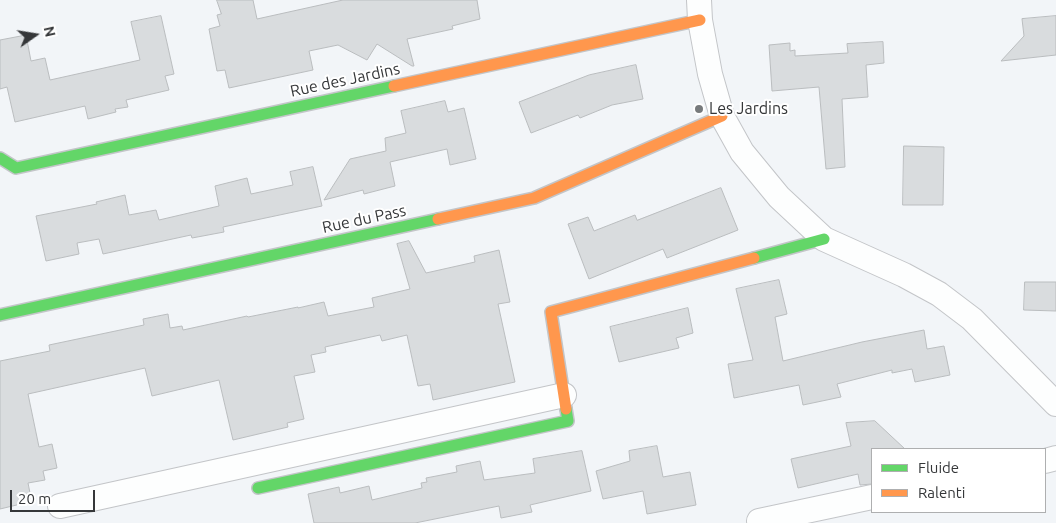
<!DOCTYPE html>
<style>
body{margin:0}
#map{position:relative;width:1056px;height:523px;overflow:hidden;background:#f2f5f8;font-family:Ubuntu,sans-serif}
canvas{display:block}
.legend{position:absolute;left:871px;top:448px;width:175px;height:65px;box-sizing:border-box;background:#fff;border:1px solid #aeafb0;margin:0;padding:6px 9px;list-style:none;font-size:15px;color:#353739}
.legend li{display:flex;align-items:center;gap:10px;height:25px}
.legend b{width:25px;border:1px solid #aeafb0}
.north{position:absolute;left:10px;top:10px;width:50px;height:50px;-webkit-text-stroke:4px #fff;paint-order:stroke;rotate:77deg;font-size:14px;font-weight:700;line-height:20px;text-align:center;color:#353739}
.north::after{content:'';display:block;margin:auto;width:18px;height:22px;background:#353739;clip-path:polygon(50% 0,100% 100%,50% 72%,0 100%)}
.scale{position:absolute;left:10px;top:490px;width:85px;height:22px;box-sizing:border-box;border:2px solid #353739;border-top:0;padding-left:6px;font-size:15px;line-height:18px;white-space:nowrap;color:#353739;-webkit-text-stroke:4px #fff;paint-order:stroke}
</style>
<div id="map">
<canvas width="1056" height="523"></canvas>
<ul class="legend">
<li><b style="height:6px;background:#63d668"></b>Fluide</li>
<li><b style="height:6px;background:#ff974d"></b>Ralenti</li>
</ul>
<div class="north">N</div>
<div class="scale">20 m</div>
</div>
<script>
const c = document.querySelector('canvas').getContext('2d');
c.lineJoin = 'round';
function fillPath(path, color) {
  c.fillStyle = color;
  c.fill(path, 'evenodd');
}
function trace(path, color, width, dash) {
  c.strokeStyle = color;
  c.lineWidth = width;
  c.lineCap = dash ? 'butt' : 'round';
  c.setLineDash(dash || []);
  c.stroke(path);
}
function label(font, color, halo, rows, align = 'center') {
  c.font = font + ' Ubuntu,sans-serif';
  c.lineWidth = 4;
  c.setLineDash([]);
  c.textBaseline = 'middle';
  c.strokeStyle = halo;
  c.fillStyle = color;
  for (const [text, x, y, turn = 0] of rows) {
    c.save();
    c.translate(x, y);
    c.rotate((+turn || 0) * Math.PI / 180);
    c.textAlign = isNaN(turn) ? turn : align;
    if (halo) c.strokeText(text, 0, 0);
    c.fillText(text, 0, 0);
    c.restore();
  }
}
const building = new Path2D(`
 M217 0H253L257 19 343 0H477L480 19 452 26 453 29 407 39 414 66H412L377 44 367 60 338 45 309 51 313 70 229 88 225 70 217 71 209 29 220 26 217 15 221 14Z
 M161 16 174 74 165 76 169 90 126 100 128 107 115 109 116 112 88 119 85 106 15 122 7 87 0 89V40L26 35 31 61 45 58 50 80 140 60 131 22Z
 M1056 16V55L1001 61 1024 36 1022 19Z
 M883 42 884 63 866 65 868 97 842 99 845 167 826 169 819 87 772 91 769 45 790 43V51L795 50V56L848 53 847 44Z
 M636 65 643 99 612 105 580 118 578 115 531 133 519 102 589 75Z
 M445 101 448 112 464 108 476 159 450 165 447 149 390 162 395 186 364 194 363 190 324 200 350 159 386 151 385 138 406 133 401 111Z
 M904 146 944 147 943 205H903Z
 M313 167 322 206 223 227 224 232 192 238 191 235 103 254 99 239 77 243 79 254 46 261 36 216 97 204 96 202 125 195 129 215 156 210 159 220 219 206 215 186 247 178 251 194 293 185 290 172Z
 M721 188 738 230 667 258 663 249 589 279 568 224 588 217 594 231 635 215 637 220Z
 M409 241 426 273 475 262 474 256 499 250 510 302 498 304 515 382 433 400 430 384 418 386 407 335 382 341 380 335 325 347 326 352 311 355 315 372 294 376 304 419 287 423 288 427 233 440 219 380 152 396 145 368 28 394 39 447 52 444 57 468 43 471 45 480 28 483 31 498 24 499 25 503 0 509V361L50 351 49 345 144 325 143 319 168 314 170 328 182 326 183 330 247 316 248 317 298 307V308L324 302 328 316 374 307 372 298 410 289 397 244Z
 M779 280 787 314 775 317 783 361 862 342 924 330 927 349 944 346 950 375 915 382 912 369 892 373V370L837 384 841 397 803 405 799 385 734 398 728 364 753 360 736 289Z
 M1025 282H1056V311L1024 310Z
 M688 308 693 333 676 338 679 348 619 362 610 327Z
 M875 421 905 449H872V484L860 485 858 474 798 488 791 459 851 446 846 423Z
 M657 446 663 477 690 472 696 505 647 514 643 491 603 499 596 471 630 461 629 451Z
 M582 451 591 491 530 505 532 512 501 518 499 506 415 523H314L308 494 339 487 340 493 369 486 372 500 422 488 421 483 427 482 426 478 457 472 456 466 480 461 484 480 535 473 533 459Z`);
fillPath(building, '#d9dcde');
trace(building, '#babdbf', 1);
const street = new Path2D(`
 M699 0 700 20 710 74 722 116 742 152 779 197 824 239 904 275 939 294 972 319 1056 404
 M1045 461 1056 458
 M60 506 564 395
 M759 521 872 497`);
const fast = new Path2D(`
 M0 158 16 168 394 86
 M754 258 824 239
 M0 315 438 219
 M258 488 568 421 566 409`);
const slow = new Path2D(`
 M394 86 700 20
 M438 219 534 198 722 116
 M566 409 551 312 754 258`);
trace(street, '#c3c5c8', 26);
trace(fast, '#c3c5c8', 14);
trace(slow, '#c3c5c8', 14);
trace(street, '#fdfefe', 24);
trace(fast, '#63d668', 11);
trace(slow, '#ff974d', 11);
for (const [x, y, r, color] of [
 [699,109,5,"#777a7c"]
]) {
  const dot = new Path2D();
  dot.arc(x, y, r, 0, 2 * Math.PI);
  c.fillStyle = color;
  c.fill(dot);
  trace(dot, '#fff', 2);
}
label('16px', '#353739', '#fff', [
 ["Rue des Jardins",345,80,-12],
 ["Rue du Pass",364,219,-12]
]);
label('16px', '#353739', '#fff', [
 ["Les Jardins",709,109]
], 'left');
</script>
